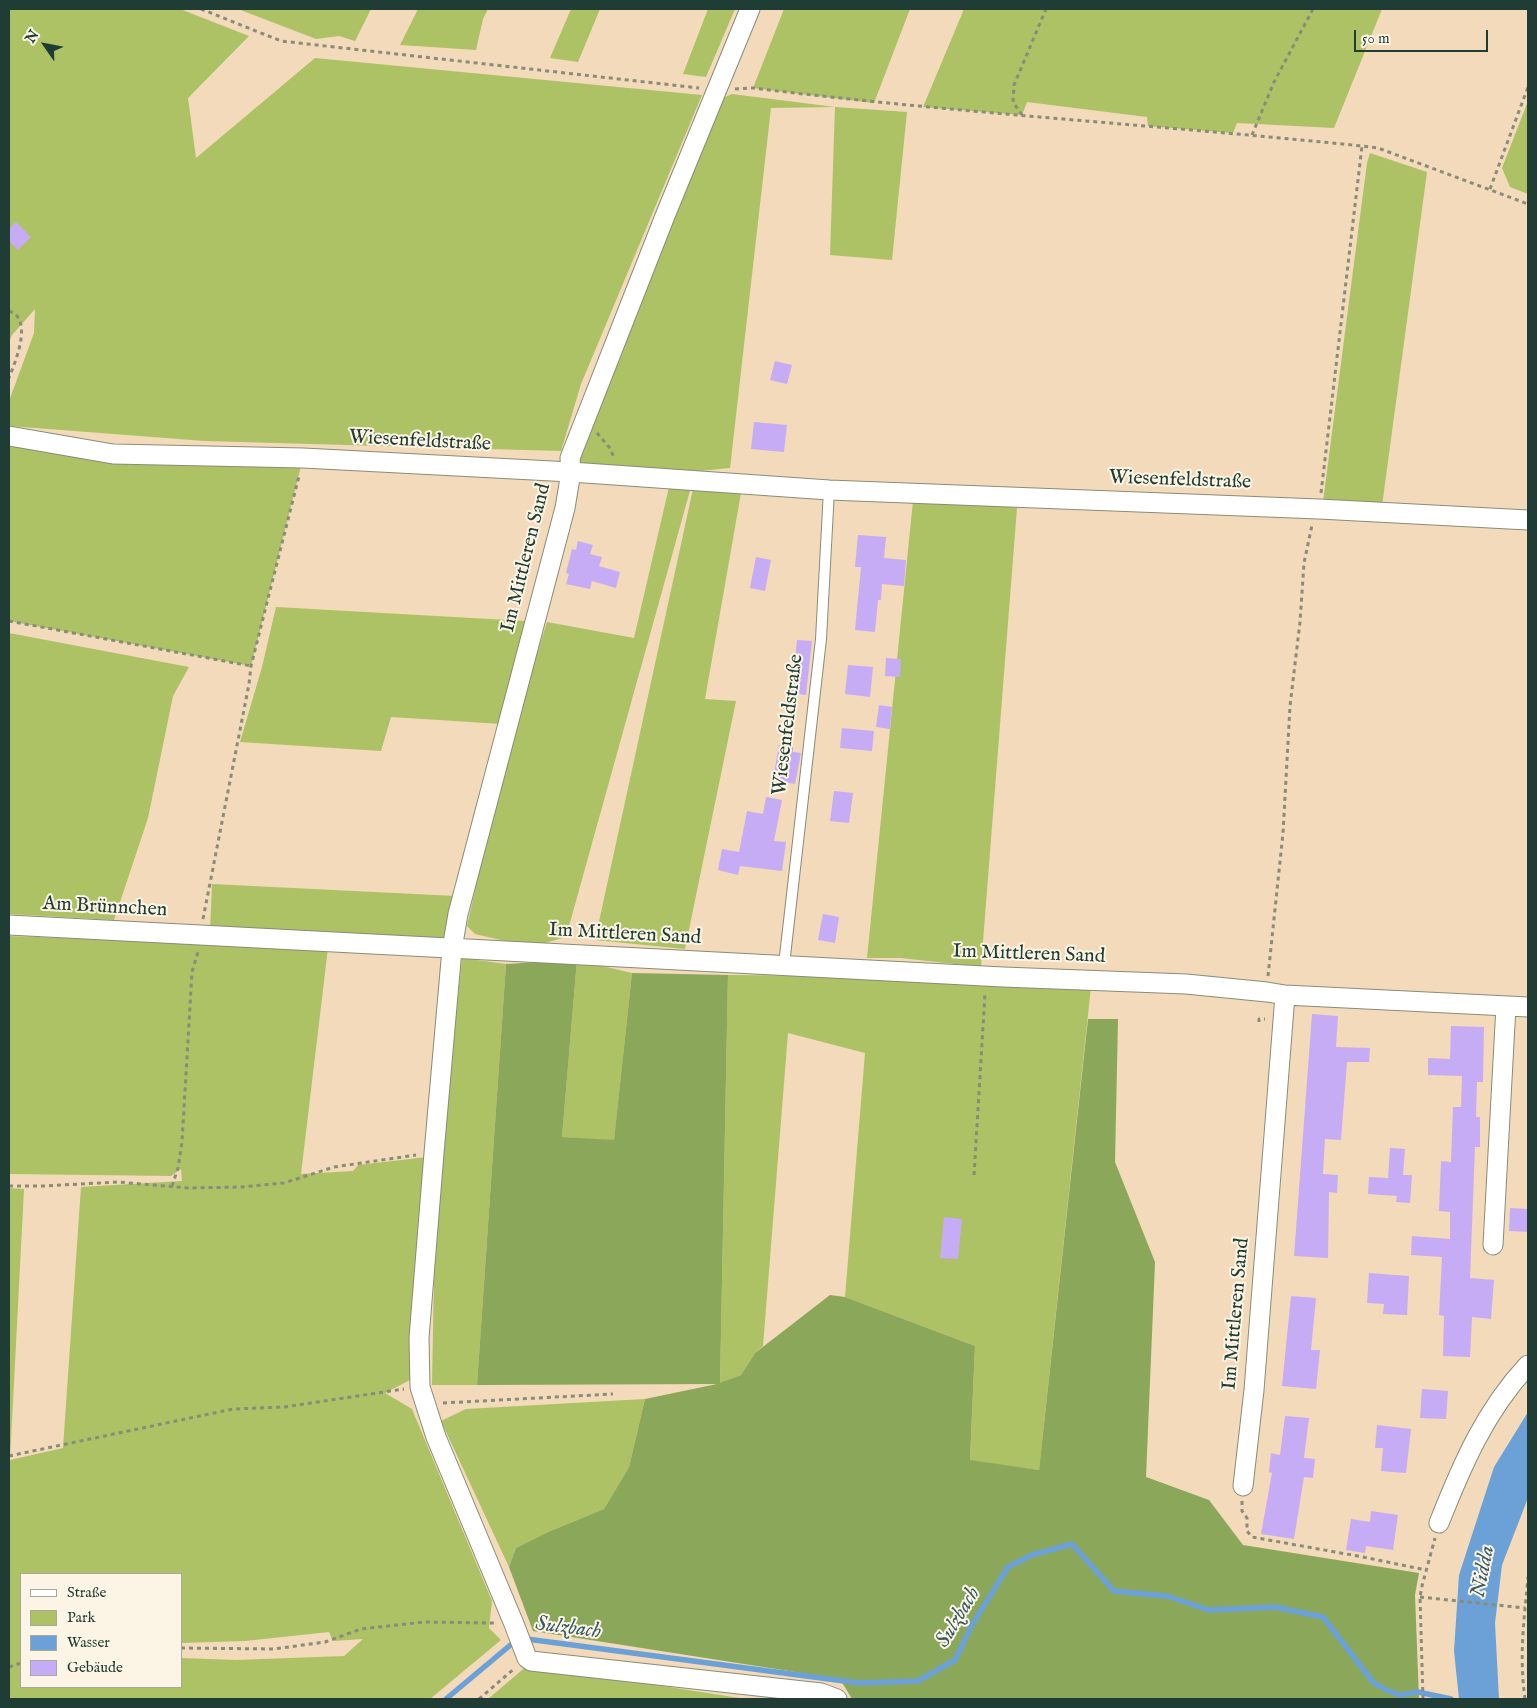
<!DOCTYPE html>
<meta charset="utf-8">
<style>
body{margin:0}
#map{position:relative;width:1537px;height:1708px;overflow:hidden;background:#f3dabb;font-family:"IM FELL English",serif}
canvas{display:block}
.frame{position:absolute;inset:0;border:10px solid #1f3d34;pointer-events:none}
.legend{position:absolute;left:20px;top:1573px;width:162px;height:115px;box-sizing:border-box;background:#fcf5e5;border:1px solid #a4ab9e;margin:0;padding:6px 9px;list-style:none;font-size:15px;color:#1f3d34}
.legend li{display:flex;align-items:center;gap:10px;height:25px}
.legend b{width:25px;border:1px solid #a4ab9e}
.north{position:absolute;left:20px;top:20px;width:50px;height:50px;-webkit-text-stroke:4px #fcf5e5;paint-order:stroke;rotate:303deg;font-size:14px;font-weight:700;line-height:20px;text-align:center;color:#1f3d34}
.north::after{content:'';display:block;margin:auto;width:18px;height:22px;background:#1f3d34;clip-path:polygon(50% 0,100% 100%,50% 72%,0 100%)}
.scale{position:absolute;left:1354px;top:30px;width:134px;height:22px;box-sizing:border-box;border:2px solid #1f3d34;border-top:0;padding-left:6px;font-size:15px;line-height:18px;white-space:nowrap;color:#1f3d34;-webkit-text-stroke:4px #fcf5e5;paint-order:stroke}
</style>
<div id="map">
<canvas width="1537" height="1708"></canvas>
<div class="frame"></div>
<ul class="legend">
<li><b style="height:6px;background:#fff"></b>Straße</li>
<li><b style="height:14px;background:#adc165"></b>Park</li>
<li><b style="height:14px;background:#6ca1d8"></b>Wasser</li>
<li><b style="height:14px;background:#c6acf5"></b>Gebäude</li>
</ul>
<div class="north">N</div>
<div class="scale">50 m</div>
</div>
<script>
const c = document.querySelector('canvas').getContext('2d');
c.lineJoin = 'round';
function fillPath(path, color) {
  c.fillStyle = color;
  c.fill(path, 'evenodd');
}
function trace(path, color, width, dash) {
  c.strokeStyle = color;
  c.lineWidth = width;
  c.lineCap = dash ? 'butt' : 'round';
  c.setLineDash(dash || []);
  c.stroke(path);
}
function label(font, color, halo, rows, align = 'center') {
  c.font = font + ' "IM FELL English",serif';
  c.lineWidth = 4;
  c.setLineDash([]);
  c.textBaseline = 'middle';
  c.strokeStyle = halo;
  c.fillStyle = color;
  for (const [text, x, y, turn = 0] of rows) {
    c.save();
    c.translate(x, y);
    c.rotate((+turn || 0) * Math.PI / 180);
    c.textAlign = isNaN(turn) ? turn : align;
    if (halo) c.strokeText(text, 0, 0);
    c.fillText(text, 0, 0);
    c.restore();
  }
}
fillPath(new Path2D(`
 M9 9H180L249 36 188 98 196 158 315 58 702 95 581 384 561 451 205 441 9 426V401L34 333 35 309 12 335 9 342Z
 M238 9H371L355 41 339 36 316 39Z
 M418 9H488L483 19 476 50 400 45Z
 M571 9H600L578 62 550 58Z
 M708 9H735L706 77 683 74Z
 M784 9H910L874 103 753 88Z
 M964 9H1382L1334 128 1237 123 1233 133 1148 126 1147 117 1027 102 1022 115 923 107Z
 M732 94 835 107 907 112 892 260 830 255 835 107 771 108 730 468 659 475 580 469 575 461 718 100Z
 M1528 101V194L1510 187 1502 168Z
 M1370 153 1427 172 1382 506 1323 502 1367 163Z
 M9 436 113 454 303 458 251 666 9 621Z
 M669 487H690L741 493 705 699 736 701 685 949 595 940 693 489 691 487 566 937 531 947 475 934 467 926 507 749 547 622 634 638Z
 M913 501H951L1017 508 981 967 901 958H867Z
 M276 607 525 621 501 724 391 717 381 751 240 742 262 667Z
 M9 633 189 667 173 696 148 818 114 920 9 914Z
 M212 884 455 896 446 942 210 932Z
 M9 936 328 948 301 1174 353 1171 358 1165 427 1157 410 1380 385 1393 412 1409 492 1601 489 1628 501 1640 430 1699H9V1188L24 1189 10 1460 63 1448 81 1187 182 1181 181 1169 171 1176 9 1174ZM21 1574H181V1643L245 1641 329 1632 333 1641 363 1639 344 1656 236 1660 181 1658V1687H21Z
 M462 958 506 964 477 1385H432L435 1218Z
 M577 960 632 973 614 1141 562 1137Z
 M728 975 872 976 1091 987 1039 1470 970 1461 975 1346 845 1297 865 1053 788 1033 763 1346 755 1353 741 1375 720 1384Z
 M645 1399 629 1467 604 1509 548 1532 516 1548 509 1567 441 1421 466 1409Z
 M528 1665 746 1699H488Z`), '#adc165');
fillPath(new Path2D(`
 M577 960 562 1137 614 1140 632 973 728 975 720 1383 741 1375 755 1353 830 1295 845 1297 975 1346 970 1460 1039 1470 1088 1019H1118L1115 1162 1155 1262 1146 1477 1209 1500 1243 1545 1419 1573 1415 1595 1419 1699H852L840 1679 533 1631 509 1567 516 1548 548 1532 604 1509 629 1467 645 1399 717 1384 477 1385 506 964Z`), '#8aa75a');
fillPath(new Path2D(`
 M1528 1412V1498L1502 1565 1495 1623 1499 1699H1459L1454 1651 1459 1575 1494 1467Z`), '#6ca1d8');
trace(new Path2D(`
 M446 1699 514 1642 527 1639 859 1683 918 1681 955 1660 972 1625 1008 1567 1032 1555 1072 1544 1114 1591 1167 1596 1209 1610 1275 1607 1323 1617 1373 1682 1386 1690 1400 1695 1418 1692 1451 1699`), '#6ca1d8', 5.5);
fillPath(new Path2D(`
 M16 222 31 237 18 250 9 241V229Z
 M775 361 792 365 787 384 770 380Z
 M754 422 787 425 784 452 751 449Z
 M858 535 886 537 884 558 906 560 904 586 882 584 881 600H878L875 632 855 630 861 567H855Z
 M578 541 593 545 590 554 602 557 599 566 620 572 616 588 592 581 590 589 566 584 569 574 566 573 572 549 576 550Z
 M756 557 771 560 765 591 750 588Z
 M797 640 812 641 806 695 791 693Z
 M886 658 901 659 900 677 885 676Z
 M848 665 873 667 870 697 845 694Z
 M879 705 892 707 890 729 876 727Z
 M842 728 874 731 872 751 840 748Z
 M779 745 793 747V752L801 753 795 784 773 780Z
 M834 791 853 793 849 823 830 821Z
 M766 797 782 800 774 841 786 842 782 871 740 866 738 875 718 870 722 849 739 852 747 811 763 814Z
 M823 914 839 917 835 943 818 940Z
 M1312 1014 1338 1016 1336 1047 1370 1048 1369 1062H1347L1341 1140 1325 1139 1323 1174 1338 1175 1337 1193 1329 1192 1328 1258 1294 1256Z
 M1451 1026 1484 1027 1483 1082H1477L1476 1117H1480V1147H1475L1470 1278 1494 1280 1491 1319 1472 1317 1470 1357 1443 1356 1444 1316 1439 1315 1442 1257 1411 1255 1412 1236 1450 1239V1212L1439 1211 1441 1161 1451 1162 1453 1107H1461L1462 1076 1428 1075V1058L1450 1059Z
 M1390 1148 1405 1149 1403 1175H1412L1410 1203 1396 1202 1397 1196 1368 1194 1369 1177 1388 1178Z
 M1510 1208 1528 1209V1232L1509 1231Z
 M944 1217 962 1219 958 1259 940 1258Z
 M1369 1273 1409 1276 1407 1315 1383 1314 1384 1304 1367 1303Z
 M1291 1296 1316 1298 1311 1350H1320L1316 1389 1282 1386Z
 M1422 1389 1448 1391 1446 1419 1420 1418Z
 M1285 1416 1309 1418 1304 1458 1315 1459 1313 1478 1304 1477 1294 1539 1261 1534 1272 1473 1269 1472 1271 1453 1280 1455Z
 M1377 1425 1411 1429 1406 1473 1381 1471 1383 1448H1375Z
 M1371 1511 1398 1515 1393 1550 1366 1546 1365 1553 1346 1550 1351 1519 1370 1522Z`), '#c6acf5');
const service = new Path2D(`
 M784 965 821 639 829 490`);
const minor = new Path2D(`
 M750 9 665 216 570 458 571 472 565 508 458 914 452 949 434 1153 419 1338 420 1387 436 1437 514 1624 527 1658 531 1661 821 1693 837 1699
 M9 436 113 454 303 458 571 472 829 490 1319 509 1528 520
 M9 925 1003 977 1186 984 1267 992 1285 995 1528 1007
 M1493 1245 1506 1006
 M1243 1486 1254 1390 1285 995
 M1439 1523C1462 1465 1485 1411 1528 1365`);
trace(service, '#898c78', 12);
trace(minor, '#898c78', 21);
trace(new Path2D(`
 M201 9 281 41 699 88
 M735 89 753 88C955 113 1159 125 1362 146L1378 148 1528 204
 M1022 115 1013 102 1014 85 1046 9
 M1252 135 1274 82 1313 9
 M1490 189 1528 87
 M9 311C34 319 15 362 9 378
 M597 433 609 447 615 459
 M1321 493 1362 146
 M9 621 251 666
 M203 919 249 684 251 666 299 476
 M1268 976 1283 833 1290 706 1300 622 1304 563 1312 525
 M1259 1022V1019H1265
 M974 1175 985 994
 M9 1186H43L118 1182 188 1188 241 1187 284 1183 334 1167 416 1155
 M172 1186 178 1168 182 1142 192 972 198 952
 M443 1403 613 1394
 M9 1456 233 1409 284 1407 404 1389
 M1242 1501V1511L1247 1518V1531L1252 1537 1363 1557 1426 1570
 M1420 1597 1525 1608
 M181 1648 274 1649 325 1642 361 1629 424 1622 494 1623
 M9 1667 21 1663
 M642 1698V1699
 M479 1699 515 1668
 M1423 1699 1420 1597 1422 1586 1435 1538
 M1525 1699C1519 1656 1524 1620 1528 1577`), '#898c78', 3, [4, 4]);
trace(service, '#fff', 10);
trace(minor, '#fff', 19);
label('20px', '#1f3d34', '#fcf5e5', [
 ["Wiesenfeldstraße",420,442,3],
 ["Wiesenfeldstraße",1180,481,2],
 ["Im Mittleren Sand",527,558,-76],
 ["Wiesenfeldstraße",789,725,-83],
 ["Am Brünnchen",105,908,3],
 ["Im Mittleren Sand",625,935,3],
 ["Im Mittleren Sand",1029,955,2],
 ["Im Mittleren Sand",1237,1314,-85]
]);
label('italic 21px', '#365b65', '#fcf5e5', [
 ["Nidda",1484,1572,-79],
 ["Sulzbach",959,1618,-59],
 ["Sulzbach",568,1629,7]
]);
</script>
